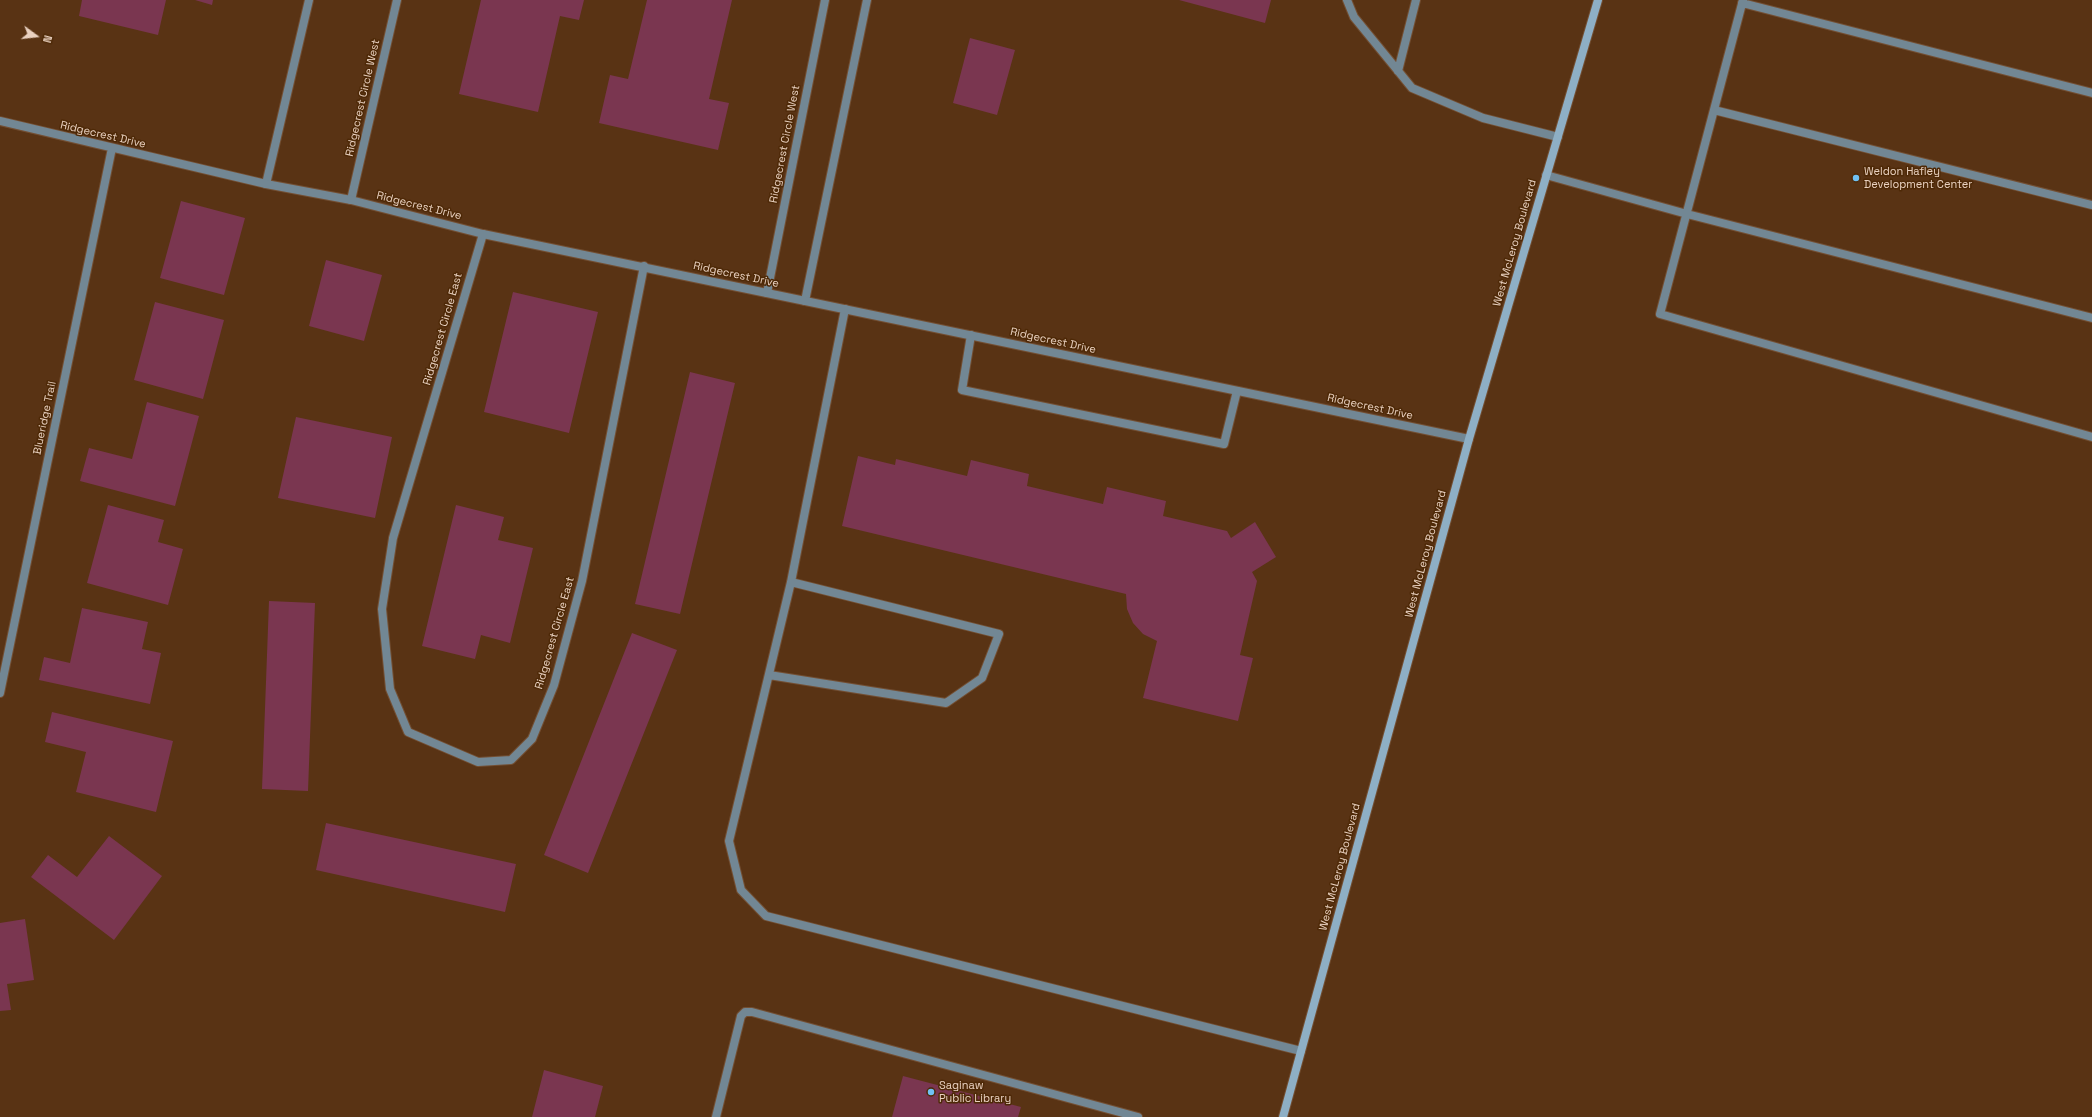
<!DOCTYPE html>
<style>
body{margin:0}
#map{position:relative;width:2092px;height:1117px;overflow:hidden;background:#593314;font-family:"Space Grotesk",sans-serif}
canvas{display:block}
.north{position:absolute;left:16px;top:16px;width:40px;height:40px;-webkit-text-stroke:3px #4e2907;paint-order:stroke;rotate:105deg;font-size:11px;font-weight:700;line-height:16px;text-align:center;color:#e9d1c0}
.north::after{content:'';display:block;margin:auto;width:14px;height:18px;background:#e9d1c0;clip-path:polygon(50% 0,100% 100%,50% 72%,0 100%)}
</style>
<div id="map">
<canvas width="2092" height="1117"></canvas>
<div class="north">N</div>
</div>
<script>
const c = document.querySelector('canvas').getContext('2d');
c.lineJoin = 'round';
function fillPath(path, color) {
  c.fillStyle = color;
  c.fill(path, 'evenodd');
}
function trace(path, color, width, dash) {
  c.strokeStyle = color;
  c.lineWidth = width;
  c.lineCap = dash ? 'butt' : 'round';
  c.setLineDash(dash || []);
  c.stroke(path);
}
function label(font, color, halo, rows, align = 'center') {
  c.font = font + ' "Space Grotesk",sans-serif';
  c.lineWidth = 3;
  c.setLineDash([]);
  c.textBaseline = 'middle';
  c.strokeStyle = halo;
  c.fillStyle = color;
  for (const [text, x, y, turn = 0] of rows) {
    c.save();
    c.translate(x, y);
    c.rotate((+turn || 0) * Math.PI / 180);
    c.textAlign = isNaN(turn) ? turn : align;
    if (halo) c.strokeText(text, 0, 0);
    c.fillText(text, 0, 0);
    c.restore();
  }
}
fillPath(new Path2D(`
 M82 0H166L158 35 79 16Z
 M195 0H213L212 5Z
 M481 0H584L579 20 560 16 538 112 459 94Z
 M647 0H732L709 99 729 103 718 150 599 123 610 75 628 79Z
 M1179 0H1271L1265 23Z
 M970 38 1015 50 997 115 953 103Z
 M181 201 245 218 224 295 160 278Z
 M326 260 382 275 364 341 309 326Z
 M513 292 598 312 569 433 484 412Z
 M155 302 224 320 203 399 134 380Z
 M690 372 735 383 680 614 635 604Z
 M147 402 199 416 175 506 80 481 89 448 132 459Z
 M296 417 392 437 375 518 278 498Z
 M858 456 895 465 896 459 967 476 971 460 1029 474 1027 486 1103 504 1107 487 1166 501 1163 516 1227 531 1231 538 1255 522 1276 557 1252 572 1257 581 1240 655 1253 658 1238 721 1143 698 1157 641 1143 634 1133 623 1127 609 1126 594 842 526Z
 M108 505 164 520 158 542 183 549 168 605 87 583Z
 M456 505 504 517 498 540 533 548 510 643 481 635 475 659 422 646Z
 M269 601 315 603 308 791 262 789Z
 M82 608 148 622 142 649 161 653 150 704 39 680 44 657 70 663Z
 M632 633 677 650 588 873 544 855Z
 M52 712 173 741 156 812 76 792 86 752 45 742Z
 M326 823 516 864 505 912 316 870Z
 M109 836 162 876 114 940 31 877 48 855 77 877Z
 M25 919 34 980 7 984 11 1010 0 1011V923Z
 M544 1070 603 1086 595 1117H532Z
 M903 1076 1021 1107 1018 1117H892Z`), '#7a3650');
const lane = new Path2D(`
 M1347 0 1354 17 1412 88 1483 118 1558 137
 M1743 0 1660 314 2092 437
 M1742 3 2092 93
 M1398 71 1416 0
 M1714 110 2092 205
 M1546 175 1687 214 2092 318
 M266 184 309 0
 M351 200 397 0
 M483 234 393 538 382 609 390 689 408 732 478 762 511 760 532 739 554 685 582 581 644 266
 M767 293 825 0
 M805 301 867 0
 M845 309 791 582 729 841 741 890 766 916 1301 1051
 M971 335 962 390 1224 444 1237 391
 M769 675 946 703 982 678 999 634 791 582
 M716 1117 741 1016 745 1012H752L1138 1117`);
const street = new Path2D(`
 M0 121 266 184 351 200 483 234 1469 439
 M0 693 112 148`);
const secondary = new Path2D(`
 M1283 1117 1469 439 1598 0`);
trace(lane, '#734f33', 10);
trace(street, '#734f33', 10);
trace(secondary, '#734f33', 10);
trace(lane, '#728794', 8);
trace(street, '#728794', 8);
trace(secondary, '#8eafc5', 8);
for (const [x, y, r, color] of [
 [1856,178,4,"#70c1f4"],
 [931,1092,4,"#70c1f4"]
]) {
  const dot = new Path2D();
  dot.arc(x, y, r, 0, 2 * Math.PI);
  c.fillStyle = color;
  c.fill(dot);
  trace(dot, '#4e2907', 1.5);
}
label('11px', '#e9d1c0', '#4e2907', [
 ["Ridgecrest Circle West",363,98,-77],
 ["Ridgecrest Drive",103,135,13],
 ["Ridgecrest Circle West",785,144,-79],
 ["Ridgecrest Drive",419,206,14],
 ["West McLeroy Boulevard",1515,243,-74],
 ["Ridgecrest Drive",736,275,12],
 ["Ridgecrest Circle East",443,329,-74],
 ["Ridgecrest Drive",1053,341,12],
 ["Ridgecrest Drive",1370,407,12],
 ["Blueridge Trail",45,418,-78],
 ["West McLeroy Boulevard",1426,554,-75],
 ["Ridgecrest Circle East",555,633,-74],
 ["West McLeroy Boulevard",1340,867,-75]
]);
label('11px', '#e9d1c0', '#4e2907', [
 ["Weldon Hafley",1864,172],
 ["Development Center",1864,185],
 ["Saginaw",939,1086],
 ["Public Library",939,1099]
], 'left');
</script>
